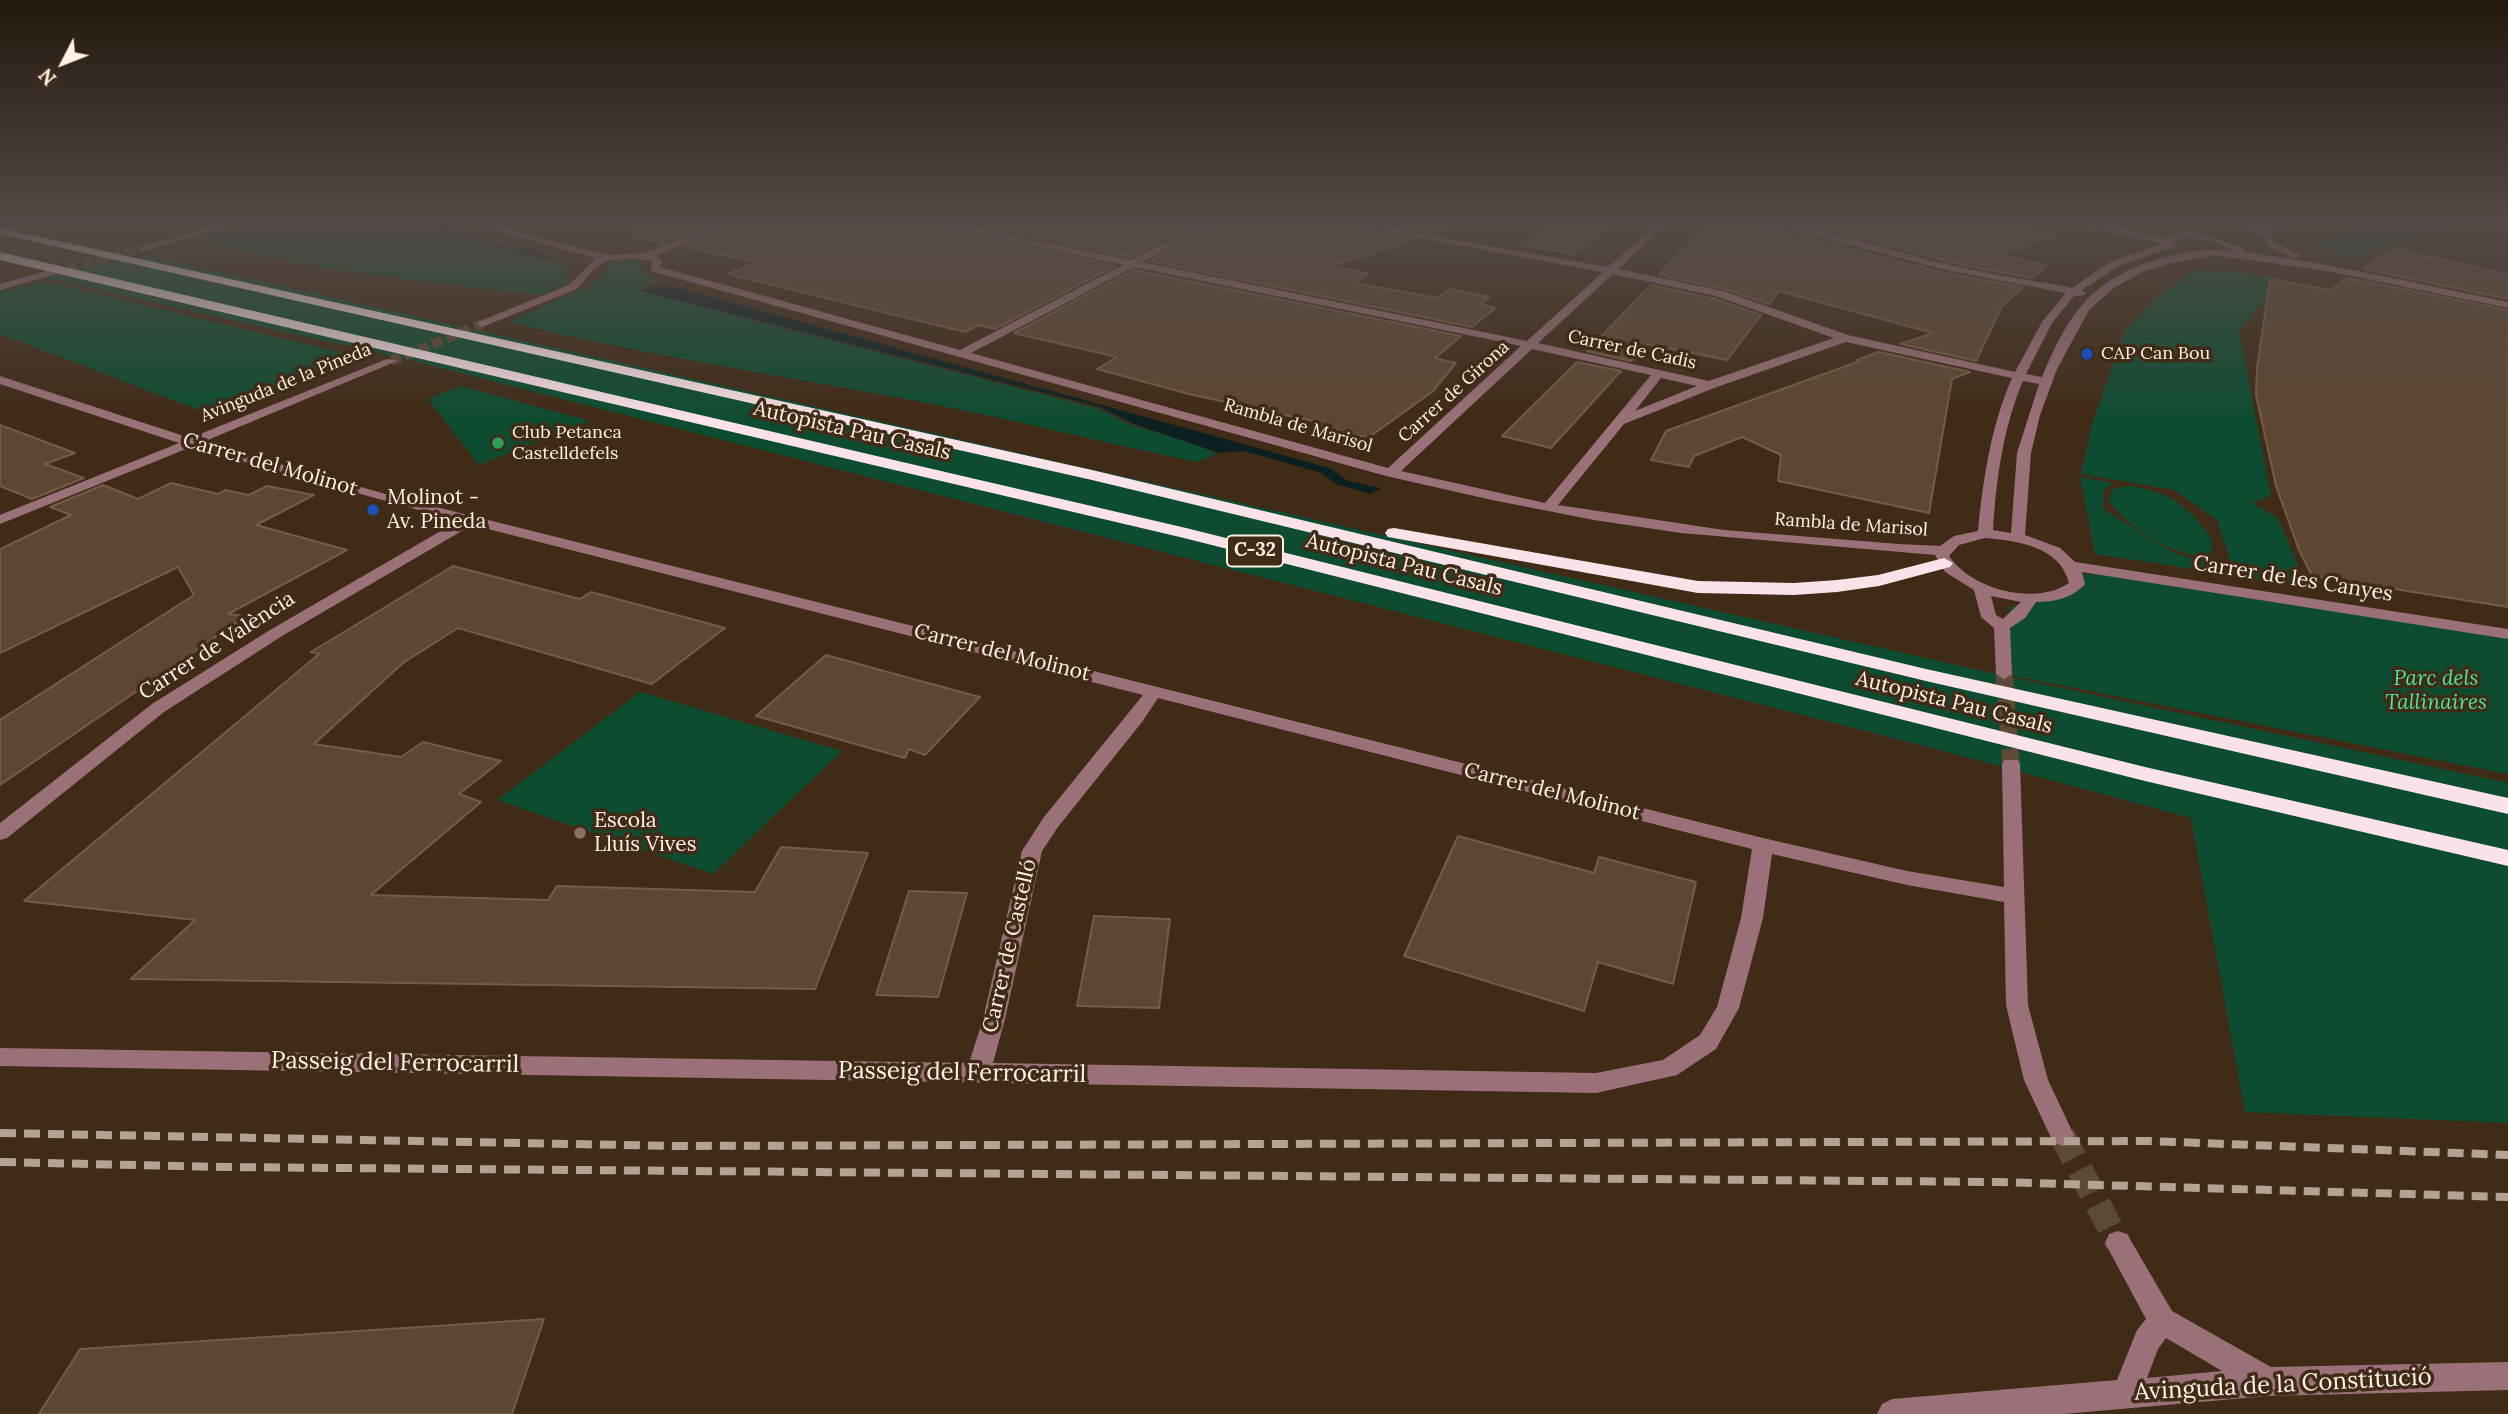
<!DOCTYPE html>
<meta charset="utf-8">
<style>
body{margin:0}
#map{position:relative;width:2508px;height:1414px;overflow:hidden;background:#402b17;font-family:Lora,serif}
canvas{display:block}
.north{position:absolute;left:28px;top:28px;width:70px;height:70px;-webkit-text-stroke:5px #402b17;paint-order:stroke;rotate:228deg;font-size:19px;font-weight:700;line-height:28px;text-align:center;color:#fef0e4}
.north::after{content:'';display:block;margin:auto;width:24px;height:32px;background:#fef0e4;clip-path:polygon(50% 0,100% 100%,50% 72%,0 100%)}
</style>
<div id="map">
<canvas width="2508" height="1414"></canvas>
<div class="north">N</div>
</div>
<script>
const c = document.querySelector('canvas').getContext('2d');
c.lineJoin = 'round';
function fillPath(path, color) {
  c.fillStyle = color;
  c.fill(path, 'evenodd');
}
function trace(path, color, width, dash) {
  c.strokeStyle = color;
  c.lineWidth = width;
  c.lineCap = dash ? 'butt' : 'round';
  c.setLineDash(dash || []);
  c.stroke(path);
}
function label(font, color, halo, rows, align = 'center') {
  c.font = font + ' Lora,serif';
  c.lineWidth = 7;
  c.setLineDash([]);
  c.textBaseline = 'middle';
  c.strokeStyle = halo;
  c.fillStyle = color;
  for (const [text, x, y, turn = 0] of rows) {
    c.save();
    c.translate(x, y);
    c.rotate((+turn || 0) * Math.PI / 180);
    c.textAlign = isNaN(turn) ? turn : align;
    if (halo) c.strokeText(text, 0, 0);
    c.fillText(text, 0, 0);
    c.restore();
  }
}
fillPath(new Path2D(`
 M265 222H402L567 266 564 277 569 282 542 295 424 282 325 268 194 241Z
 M2386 222H2472L2420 235 2350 259 2309 244 2356 228Z
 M136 253 2005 676 2508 783V1123L2245 1112 2191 818 1936 749 401 358 45 278Z
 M624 260 641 261 644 266 641 271 657 280 639 291 1099 409 1134 426 1198 445 1217 454 1197 462C1108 444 1021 421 932 404 791 377 648 356 509 322L587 287 607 272 606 266Z
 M2194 270 2232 271 2291 281 2256 310 2239 331 2271 496 2252 503 2278 518 2306 585 2235 576 2217 520 2174 490 2081 474 2091 427 2125 331 2156 298Z
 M44 281 368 359 220 418 0 334V292Z
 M461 386 590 421 479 465 428 399Z
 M2080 477 2113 483 2104 490 2103 509 2176 554 2213 563V572L2095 554Z
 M2129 486C2170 491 2188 506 2212 539L2211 555C2178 561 2126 526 2108 500L2113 489Z
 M2077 574 2126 575 2508 633V774L2004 674 2009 607 2062 595Z
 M640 692 842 751 713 874 497 800Z`), '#0e4c32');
fillPath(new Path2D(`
 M410 222H430L554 256 545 260Z
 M653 286H672L1330 468 1348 481 1381 488 1370 494 1336 484 1322 473 1243 451 1219 453 1134 424 1100 407 640 291Z`), '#0c2021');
const building = new Path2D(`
 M631 222H713L663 243 630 236Z
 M735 222H921L1115 266 995 329 979 325 965 332 727 274 758 262 683 247Z
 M956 222H1198L1131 257Z
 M1218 222H1330L1414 240 1331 266 1368 274 1355 283 1437 298 1449 289 1489 297 1481 304 1495 308 1472 327 1150 261Z
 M1369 222H1448L1449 228 1433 233Z
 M1555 222H1615L1576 254 1521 245Z
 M1708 222H1741L1945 273 2023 287 2002 306 1976 361 1901 344 1933 333 1779 291 1769 304 1724 289 1659 275Z
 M1782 222H2008L2057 236 2001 254 2047 266 2033 278 1961 265 1846 234Z
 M2394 249 2508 274V299L2362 269Z
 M1134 270 1461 336 1435 358 1456 363 1432 392 1368 438 1314 424 1317 422 1189 394 1097 369 1117 357 1014 333Z
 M2348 278 2508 310V607L2312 576 2299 550 2276 486 2256 395 2257 368 2270 279 2329 290Z
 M1651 285 1715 299 1761 315 1727 360 1647 344 1631 361 1587 351Z
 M1879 352 1970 372 1952 379 1929 513 1778 481 1781 455 1742 437 1694 456 1689 467 1651 460 1666 431 1860 361 1857 360Z
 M1577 362 1621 371 1551 448 1502 436Z
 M0 425 75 453 45 464 84 478 32 499 0 486Z
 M171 483 218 494 225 490 249 495 267 486 314 495 256 525 347 550 228 614 246 616 0 785V720L194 595 178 567 0 653V549L71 515 50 507 103 485 138 499Z
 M453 566 580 599 591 592 725 628 652 684 458 628 403 663 314 744 401 757 423 742 501 761 459 794 481 802 371 895 548 900 557 886 755 892 781 847 868 853 815 989 131 979 195 920 24 901 319 654 311 652Z
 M826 655 924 682 980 697 925 755 909 749 905 758 756 716Z
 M1458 836 1594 873 1599 857 1696 882 1673 984 1598 962 1584 1011 1404 956Z
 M909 891 967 893 938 997 876 995Z
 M1094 916 1170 919 1159 1008 1077 1006Z
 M544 1319 512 1414H39L80 1349Z`);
fillPath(building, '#5e4732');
trace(building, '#745d47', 2);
trace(new Path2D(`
 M53 272 142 248
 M391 361 482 324`), '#5c4936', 10, [10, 5]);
trace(new Path2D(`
 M2004 674 2011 764`), '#5c4936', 17, [17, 8]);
trace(new Path2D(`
 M2062 1135 2118 1243`), '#5c4936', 26, [26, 13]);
fillPath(new Path2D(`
 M230 222H246L142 251 137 248Z
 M461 222H477L608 255 645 253 720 222H733L656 256 662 260 660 267 960 350 1123 265 924 222H943L1131 260 1204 222H1216L1142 262 1527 341 1603 272 1333 222H1354L1608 267 1658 222H1668L1618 269 1723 291 1848 335 2015 372 2042 322 2066 293 1946 270 1812 235 1744 222C1813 222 1879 248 1945 264 1987 274 2030 280 2072 288L2112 261 2163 244 2062 222H2084L2164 238 2177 232H2195L2246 249 2241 252C2220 246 2196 231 2174 240L2176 246 2119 266 2082 290 2086 293 2085 295 2074 296 2052 323 2026 374 2042 377C2054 348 2070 313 2095 292 2124 267 2171 251 2209 250 2239 250 2273 256 2304 261 2372 273 2440 288 2508 302V308L2327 271 2214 255 2167 264 2140 273 2114 288 2089 310 2057 369 2040 415 2031 453 2025 535 2060 548 2075 562 2508 629V639L2082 572 2085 584C2073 598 2054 602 2036 602L2025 618 2010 628 2012 674 2004 679 1996 674 1994 628 1981 617 1974 590 1945 572 1935 555 1681 533 1594 520 1492 500 1386 476 651 271 652 261 632 258 606 261 594 269 577 289 482 327 477 324 478 322 569 285 596 258ZM1134 267 1503 342 1521 346 1388 468 971 353ZM1613 274 1716 296 1834 338 1709 381 1538 343ZM1846 342 2012 378C1991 426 1983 479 1978 531L1954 536 1940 546 1899 544 1724 530 1558 505 1624 424 1714 388ZM1532 349 1651 375 1545 503 1401 471ZM1661 378 1697 386 1635 411ZM2023 381 2039 384 2017 453 2011 533 1993 530C1996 480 2003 428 2023 381ZM1985 538C2017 541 2060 546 2069 583 2035 606 1972 590 1949 556L1959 545ZM1991 596 2021 602 2003 619 1996 615Z
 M2220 222C2235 222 2247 227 2261 228 2276 229 2292 222 2308 222L2268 232 2276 243 2302 256 2294 258 2270 247 2260 234Z
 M53 269 57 270V274L0 290V284Z
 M387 359 397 361 203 442 396 497 1763 838 1907 871 2004 887 2002 764 2004 760H2018L2020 764 2028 1005 2048 1080 2074 1135 2071 1142 2062 1146 2053 1142 2024 1080 2006 1005 2004 902 1907 885 1772 854 1763 918 1739 1008 1716 1049 1677 1075 1596 1093 0 1066V1048L969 1063 983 1019 1022 851 1044 817 1143 695 472 525 282 636 164 712 7 838 0 840V823L152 704 270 630 458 521 191 447 0 524V515L179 443 0 384V376L190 438ZM1158 698 1752 849 1741 918 1717 1007 1700 1035 1663 1060 1596 1073 993 1063 1005 1019 1042 851 1058 827 1142 722Z
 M2118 1231 2127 1234 2172 1311 2271 1367 2508 1362V1390L2268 1396 2064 1414H1877L1882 1404 1892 1399 2117 1380 2137 1330 2146 1319 2105 1243 2109 1234ZM2166 1338 2222 1371 2147 1378 2158 1349Z`), '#9b7079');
fillPath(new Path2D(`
 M0 228 1092 470 1926 669 2508 798V814L1926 681 1092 480 0 234Z
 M0 252 1186 528 2145 767 2508 850V866L2145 781 1184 538 0 260Z
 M1394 528 1698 581 1794 583 1837 580 1878 575 1944 558 1953 563 1950 567 1879 586 1837 592 1794 595 1698 593 1388 537 1385 533 1388 529Z`), '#fae3e8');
trace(new Path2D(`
 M0 1133 675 1146 2149 1141 2508 1155
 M0 1162 223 1167 1996 1182 2508 1197`), '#b4a394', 8, [16, 8]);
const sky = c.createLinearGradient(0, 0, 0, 420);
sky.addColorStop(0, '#23180d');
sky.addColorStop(0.53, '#534a47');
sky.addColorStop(1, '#534a4700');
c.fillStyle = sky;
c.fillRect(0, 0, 2508, 420);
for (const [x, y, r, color] of [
 [2087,354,7,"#1a4fb4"],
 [498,443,7,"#2e9e5b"],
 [373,510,7,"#1a4fb4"],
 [580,833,7,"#8d6e63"]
]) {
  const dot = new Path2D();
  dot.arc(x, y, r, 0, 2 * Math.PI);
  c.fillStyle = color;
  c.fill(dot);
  trace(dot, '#402b17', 2.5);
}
label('18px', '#fef0e4', '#402b17', [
 ["Carrer de Cadis",1632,350,12],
 ["Avinguda de la Pineda",286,383,-22],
 ["Carrer de Girona",1454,392,-42],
 ["Rambla de Marisol",1298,426,16],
 ["Rambla de Marisol",1851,525,4]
]);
label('18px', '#fef0e4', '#402b17', [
 ["CAP Can Bou",2101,354],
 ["Club Petanca",512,433],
 ["Castelldefels",512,454]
], 'left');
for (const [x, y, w] of [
 [1255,551,56]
]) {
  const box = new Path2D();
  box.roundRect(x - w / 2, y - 15.5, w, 31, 5);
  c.fillStyle = '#402b17';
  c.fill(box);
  trace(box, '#fef0e4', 2);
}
label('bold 19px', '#fef0e4', null, [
 ["C-32",1255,551]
]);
label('21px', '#fef0e4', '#402b17', [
 ["Autopista Pau Casals",852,431,13],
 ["Carrer del Molinot",270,465,16],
 ["Autopista Pau Casals",1404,565,14],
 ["Carrer de les Canyes",2293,579,9],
 ["Carrer de València",217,646,-33],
 ["Carrer del Molinot",1002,653,14],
 ["Autopista Pau Casals",1954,703,14],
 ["Carrer del Molinot",1552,792,14],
 ["Carrer de Castelló",1010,946,-77]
]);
label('21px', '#fef0e4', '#402b17', [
 ["Molinot -",387,498],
 ["Av. Pineda",387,522],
 ["Escola",594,821],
 ["Lluís Vives",594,845]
], 'left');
label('italic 21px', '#4ee3a1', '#402b17', [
 ["Parc dels",2436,679],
 ["Tallinaires",2436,703]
]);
label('24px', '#fef0e4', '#402b17', [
 ["Passeig del Ferrocarril",395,1063,1],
 ["Passeig del Ferrocarril",962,1073,1],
 ["Avinguda de la Constitució",2283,1385,-3]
]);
</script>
